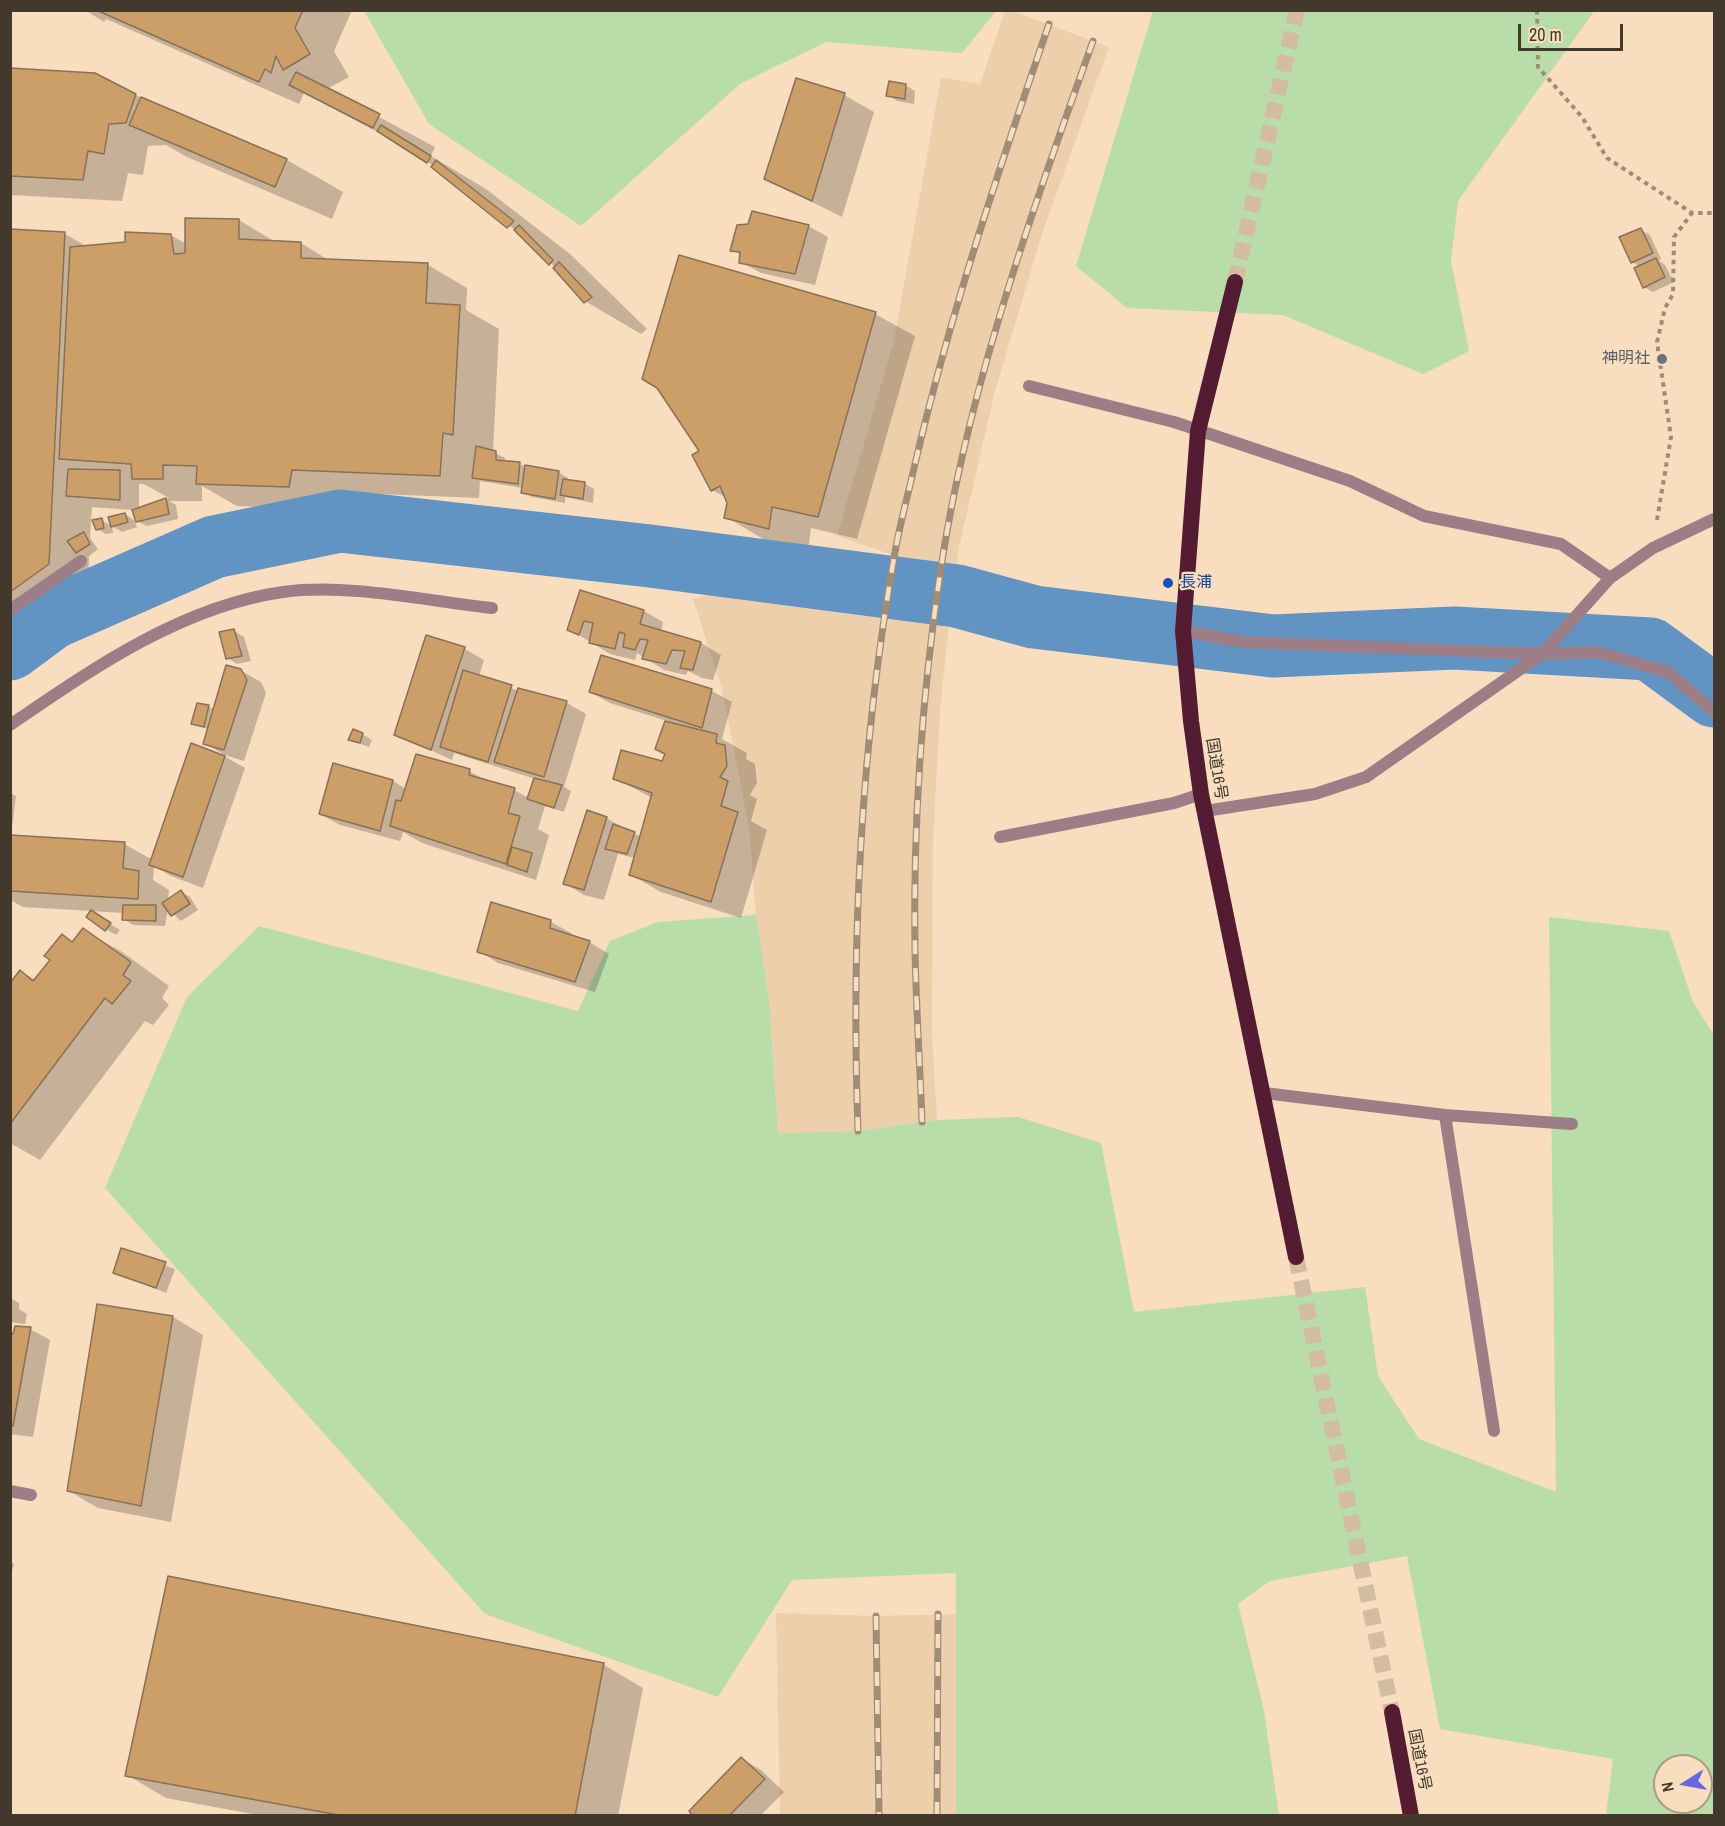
<!DOCTYPE html>
<meta charset="utf-8">
<style>
body{margin:0}
#map{position:relative;width:1725px;height:1826px;overflow:hidden;background:#f8ddbf;font-family:"Archivo Narrow",sans-serif}
canvas{display:block}
.frame{position:absolute;inset:0;border:12px solid #42382c;pointer-events:none}
.north{position:absolute;left:1653px;top:1754px;width:60px;height:60px;box-sizing:border-box;background:#f8ddbf;border:2px solid #af9b84;border-radius:50%;rotate:259deg;font-size:16px;font-weight:700;line-height:24px;text-align:center;color:#42382c}
.north::after{content:'';display:block;margin:auto;width:21px;height:27px;background:#6568e1;clip-path:polygon(50% 0,100% 100%,50% 72%,0 100%)}
.scale{position:absolute;left:1518px;top:24px;width:105px;height:27px;box-sizing:border-box;border:3px solid #42382c;border-top:0;padding-left:8px;font-size:18px;line-height:21px;white-space:nowrap;color:#42382c;-webkit-text-stroke:4px #f8ddbf;paint-order:stroke}
</style>
<div id="map">
<canvas width="1725" height="1826"></canvas>
<div class="frame"></div>
<div class="north">N</div>
<div class="scale">20 m</div>
</div>
<script>
const c = document.querySelector('canvas').getContext('2d');
c.lineJoin = 'round';
function fillPath(path, color) {
  c.fillStyle = color;
  c.fill(path, 'evenodd');
}
function trace(path, color, width, dash) {
  c.strokeStyle = color;
  c.lineWidth = width;
  c.lineCap = dash ? 'butt' : 'round';
  c.setLineDash(dash || []);
  c.stroke(path);
}
function label(font, color, halo, rows, align = 'center') {
  c.font = font + ' "Archivo Narrow","Noto Sans JP",sans-serif';
  c.lineWidth = 4.5;
  c.setLineDash([]);
  c.textBaseline = 'middle';
  c.strokeStyle = halo;
  c.fillStyle = color;
  for (const [text, x, y, turn = 0] of rows) {
    c.save();
    c.translate(x, y);
    c.rotate((+turn || 0) * Math.PI / 180);
    c.textAlign = isNaN(turn) ? turn : align;
    if (halo) c.strokeText(text, 0, 0);
    c.fillText(text, 0, 0);
    c.restore();
  }
}
fillPath(new Path2D(`
 M1005 11H1012L1109 47 1042 234 995 391 959 547 955 576 837 536 894 340 941 77 980 84Z
 M748 585 822 591 886 610 950 615 940 710 933 841 932 1032 937 1120 858 1131 778 1133 769 998 756 915 749 828 722 689 693 599Z
 M776 1613 876 1616 956 1614V1815H780Z`), '#eecfab');
fillPath(new Path2D(`
 M364 11H996L962 53 826 42 740 84 581 226 429 124Z
 M1153 11 1595 10 1458 201 1451 261 1469 351 1423 374 1283 315 1127 308 1076 266Z
 M756 915 769 998 778 1133 858 1131 937 1120 1018 1117 1101 1143 1134 1312 1365 1287 1378 1376 1419 1439 1556 1492 1549 917 1669 931 1693 1002 1714 1035V1815H1606L1613 1759 1440 1729 1407 1556 1270 1581 1238 1604 1264 1711 1279 1815H956V1573L792 1580 718 1697 485 1614 105 1188 187 997 259 926 578 1011 610 941 658 922ZM1665 1766H1701V1802H1665Z`), '#b8dda9');
fillPath(new Path2D(`
 M85 10H352L334 51 349 77 327 89 435 147 431 156 486 189 570 254 647 329 641 334 585 301 556 268 520 234 434 166 398 143 304 93 299 104 106 19 104 22Z
 M10 69 135 95 287 160 343 192 332 219 187 157 166 145 148 146 143 175 128 173 122 201 10 195Z
 M905 85 915 91 914 104 897 101 888 95Z
 M844 95 874 112 842 217 765 179Z
 M239 220 277 243H301L330 261 428 265 467 288 466 310 499 329 493 452 505 458V462L558 472 568 478 567 481 584 483 594 489 593 503 565 497V503L532 497 522 492 523 488 480 481 479 498 331 492 328 509 237 506 202 486V501H169L176 505 178 519 147 526 137 521 133 510 92 507 90 538 98 549 89 556 88 587 16 639 10 638V231L65 234 88 247 127 244 171 235 186 244ZM139 484H144L169 498 139 509Z
 M808 226 828 237 815 285 761 273 741 262V255L732 250Z
 M1641 230 1650 235 1661 259 1658 260 1665 265 1674 282 1653 292 1644 287 1640 267 1633 262 1621 238Z
 M875 314 915 336 857 539 811 528 808 551 765 540 726 517 727 498 712 490 701 451 658 387Z
 M125 514 134 520 137 527 122 532 112 526Z
 M101 520 112 526 113 533 106 534 97 529Z
 M581 592 644 611 663 622 661 632 701 643 721 655 713 680 702 678 688 671 686 675 664 670 637 653 635 660 610 654 569 629Z
 M234 631 244 637 251 661 237 664 228 658Z
 M427 637 465 649 484 660 479 676 519 691 567 703 586 714 564 787 571 791 564 812 545 806 538 829 549 835 536 880 422 843 403 832 400 841 340 825 320 814 393 781 406 789 469 771 491 783 514 790 529 798 535 779 454 753 452 760 396 734Z
 M602 657 712 691 732 702 722 739 747 753 746 759 755 764 757 783 750 795 757 799 751 821 767 830 741 918 661 892 631 875 635 858 618 854 604 900 584 895 564 883 606 818 641 837 652 798 615 778 663 763 666 754 657 748 667 721 610 703 590 692Z
 M240 670 261 682 266 693 244 761 225 755 205 744 209 730 193 723 208 706 215 710Z
 M362 734 372 740 369 747 350 740Z
 M224 756 245 768 203 888 171 876 154 866 153 880 169 890 168 901 181 892 190 897 198 910 181 921 168 909 165 926 133 925 124 919V913L23 907 10 900V793L16 796 11 836 124 844 153 860Z
 M91 912 120 930 116 935 106 929Z
 M551 922 571 933 570 936 589 942 609 954 595 992 498 963 479 951Z
 M83 930 122 952 169 986 162 998 169 1005 153 1025 145 1021 40 1160 10 1143V985L21 972 36 980 52 960 63 936 73 942Z
 M122 1250 175 1269 166 1293 115 1272Z
 M10 1298 19 1303V1309L27 1314 25 1324 10 1322Z
 M173 1317 203 1335 171 1522 98 1508 69 1491Z
 M30 1329 50 1340 33 1437 10 1434V1335Z
 M10 1562 14 1564 10 1579Z
 M169 1578 604 1665 643 1688 618 1816H263L166 1798 127 1775Z
 M742 1759 761 1770 784 1792 760 1816H695Z`), '#0003');
trace(new Path2D(`
 M10 649 52 618 214 547 340 521 650 556 957 596 1034 617 1273 646 1455 638 1650 649 1714 696`), '#6193c3', 63);
const building = new Path2D(`
 M96 10H303L295 28 310 54 283 70 276 56 271 73 265 69 259 82Z
 M10 68 95 73 136 94 126 123 109 124 104 154 88 151 83 180 10 176Z
 M296 72 380 114 373 128 289 85Z
 M796 78 845 93 812 201 764 179Z
 M889 81 906 84 905 99 886 96Z
 M141 97 287 159 275 187 129 125Z
 M381 125 431 156 427 163 377 131Z
 M436 160 514 221 507 228 431 167Z
 M752 211 809 225 795 274 739 263 740 252 730 251 737 225 748 224Z
 M185 218 239 219V239L301 242V258L428 263 426 303 460 305 453 435 443 433 440 476 292 470 289 487 196 484 197 466 163 465V479H132L131 464 59 459 70 247 125 242V232L171 234 174 254 185 253Z
 M519 225 553 260 549 265 514 230Z
 M1641 228 1653 253 1631 263 1619 237Z
 M10 229 65 232 49 564 10 592Z
 M679 255 876 312 818 517 772 507 769 529 724 518 727 503 720 486 711 491 692 455 699 451 657 388 642 379Z
 M1656 258 1665 277 1643 288 1634 268Z
 M559 262 592 297 584 303 553 268Z
 M476 446 496 451V460L520 462 518 484 472 478Z
 M525 465 559 471 555 499 521 493Z
 M68 469 120 470V500L66 496Z
 M563 479 585 482 583 499 560 495Z
 M166 498 169 514 136 522 132 510Z
 M125 513 128 522 111 527 108 517Z
 M102 518 104 528 96 530 92 520Z
 M84 532 90 544 76 553 67 541Z
 M580 590 644 610 640 624 701 642 693 670 680 668 685 651 672 650 666 664 642 659 648 640 640 639 635 650 623 647 625 634 619 632 615 649 589 643 593 623 584 621 579 635 567 630Z
 M234 629 242 656 226 659 219 632Z
 M426 635 465 647 431 750 394 735Z
 M601 655 712 689 702 728 589 692Z
 M226 665 241 669 247 680 224 750 203 744Z
 M463 670 512 685 488 762 440 747Z
 M518 688 567 701 544 777 494 762Z
 M197 703 209 705 204 727 191 724Z
 M665 721 717 734 716 743 725 745 727 766 720 777 728 781 721 806 738 812 711 902 629 875 652 793 613 779 621 750 662 761 665 754 655 749Z
 M353 729 363 733 360 743 348 740Z
 M191 743 225 756 183 877 149 865Z
 M416 754 470 769 469 775 515 788 508 813 520 816 506 864 390 826 396 800 401 801Z
 M333 763 393 780 380 831 319 814Z
 M534 778 562 785 554 808 527 799Z
 M587 810 607 817 584 890 563 884Z
 M613 824 635 832 627 854 605 849Z
 M10 835 125 842 123 868 139 871 138 899 10 891Z
 M512 847 532 853 527 872 507 865Z
 M181 890 190 904 171 916 162 903Z
 M491 902 551 920 550 928 590 941 575 982 477 952Z
 M123 905H156V921L122 920Z
 M91 910 111 923 105 931 86 917Z
 M83 928 131 962 123 975 131 981 112 1004 105 998 10 1124V983L20 970 33 981 50 960 44 956 62 934 72 942Z
 M121 1248 166 1262 156 1288 113 1273Z
 M97 1304 173 1316 141 1506 67 1491Z
 M15 1326 31 1327 13 1426H10V1334H13Z
 M168 1576 604 1663 575 1816H344L125 1776Z
 M741 1757 765 1779 729 1816H693L689 1811Z`);
fillPath(building, '#cd9f68');
trace(building, '#887156', 1.5);
trace(new Path2D(`
 M1235 282 1297 10
 M1296 1257 1392 1712`), '#d4bca2', 16, [16, 8]);
trace(new Path2D(`
 M1537 10 1538 67 1582 117 1607 158 1692 213H1714
 M1657 520 1671 437 1657 342 1665 308 1673 294 1674 237 1692 213`), '#9e8c77', 4, [4.5, 4.5]);
trace(new Path2D(`
 M1029 386 1174 422 1350 481 1424 516 1561 544 1610 578
 M10 610 81 561
 M1183 631 1243 642 1542 654 1598 652 1668 672 1714 712
 M1000 837 1174 803 1201 794
 M1264 1093 1445 1115 1572 1124
 M1445 1115 1494 1431
 M10 1491 31 1495`), '#9d7e86', 12);
trace(new Path2D(`
 M10 725C92 669 182 606 283 592 347 583 427 601 492 608
 M1205 811 1315 794 1366 777 1542 654 1610 578 1653 548 1714 519`), '#9d7e86', 12);
trace(new Path2D(`
 M1235 282 1198 431 1183 631 1191 721 1201 794 1296 1257
 M1392 1712 1411 1816`), '#541c32', 16);
const rail = new Path2D(`
 M922 1122C920 1065 916 1007 915 950 913 827 922 696 940 574 967 390 1031 215 1093 41
 M858 1131C851 940 861 746 894 558 899 527 908 495 915 464 950 314 999 169 1049 24
 M876 1616 879 1816
 M937 1816 938 1614`);
trace(rail, '#a08d78', 7);
trace(rail, '#f8ddbf', 4.5, [14]);
for (const [x, y, r, color] of [
 [1662,359,6,"#6b7280"],
 [1168,583,6,"#1a4fb4"]
]) {
  const dot = new Path2D();
  dot.arc(x, y, r, 0, 2 * Math.PI);
  c.fillStyle = color;
  c.fill(dot);
  trace(dot, '#f8ddbf', 2);
}
label('16px', '#5b616d', '#f8ddbf', [
 ["神明社",1650,359]
], 'right');
label('16px', '#164399', '#f8ddbf', [
 ["長浦",1180,583]
], 'left');
label('16px', '#42382c', '#f8ddbf', [
 ["国道16号",1216,769,81],
 ["国道16号",1419,1760,79]
]);
</script>
